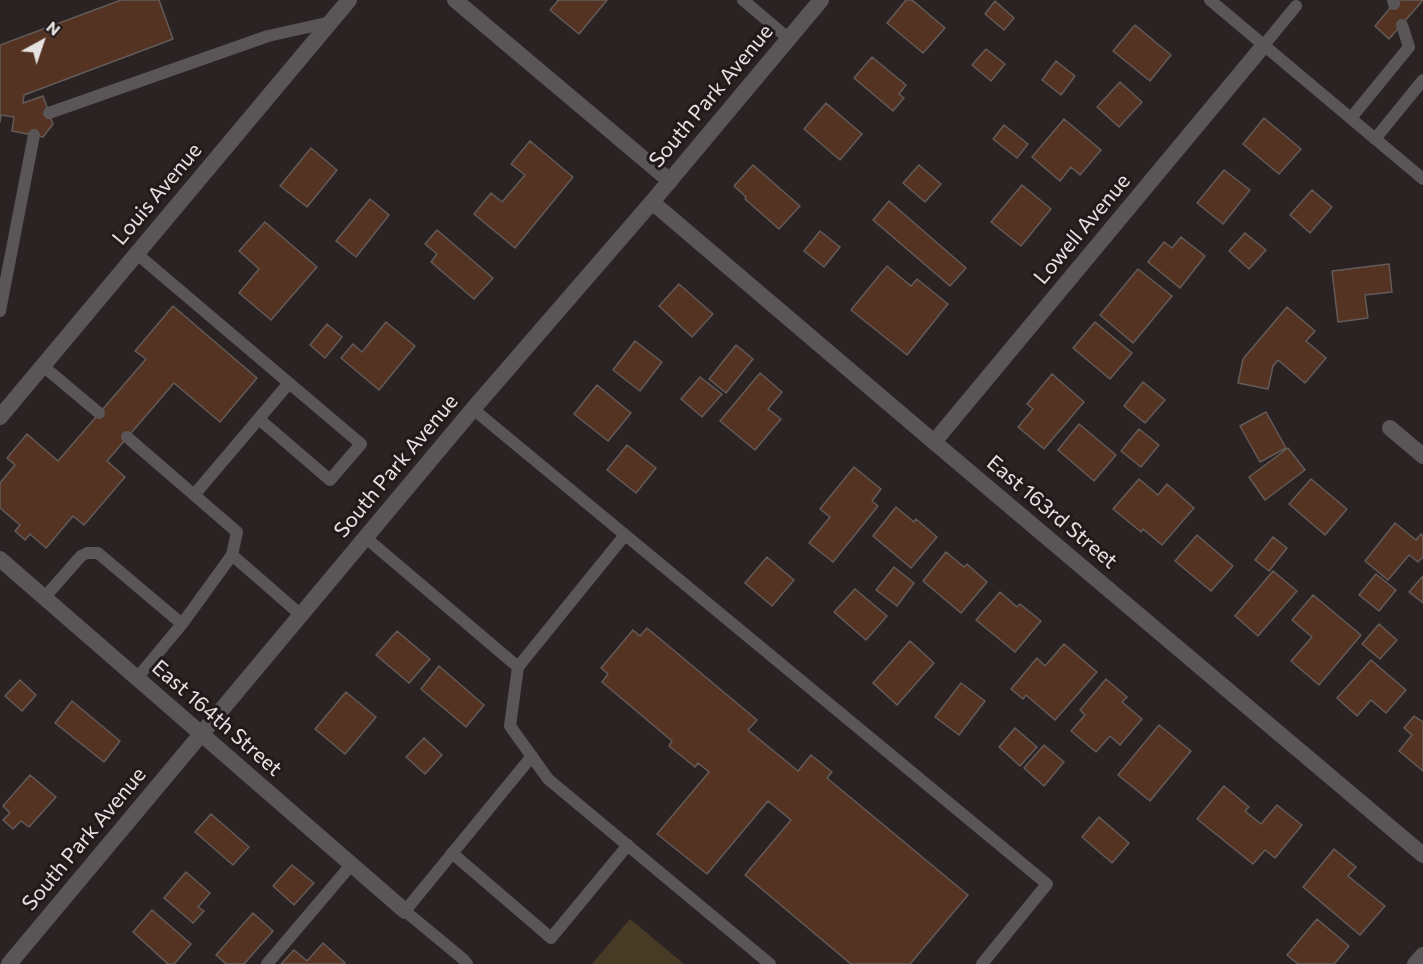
<!DOCTYPE html>
<style>
body{margin:0}
#map{position:relative;width:1423px;height:964px;overflow:hidden;background:#2b2323;font-family:Commissioner,sans-serif}
canvas{display:block}
.north{position:absolute;left:12px;top:12px;width:60px;height:60px;-webkit-text-stroke:4px #21191a;paint-order:stroke;rotate:40deg;font-size:16px;font-weight:700;line-height:24px;text-align:center;color:#e7e2e2}
.north::after{content:'';display:block;margin:auto;width:21px;height:27px;background:#e7e2e2;clip-path:polygon(50% 0,100% 100%,50% 72%,0 100%)}
</style>
<div id="map">
<canvas width="1423" height="964"></canvas>
<div class="north">N</div>
</div>
<script>
const c = document.querySelector('canvas').getContext('2d');
c.lineJoin = 'round';
function fillPath(path, color) {
  c.fillStyle = color;
  c.fill(path, 'evenodd');
}
function trace(path, color, width, dash) {
  c.strokeStyle = color;
  c.lineWidth = width;
  c.lineCap = dash ? 'butt' : 'round';
  c.setLineDash(dash || []);
  c.stroke(path);
}
function label(font, color, halo, rows, align = 'center') {
  c.font = font + ' Commissioner,sans-serif';
  c.lineWidth = 6;
  c.setLineDash([]);
  c.textBaseline = 'middle';
  c.strokeStyle = halo;
  c.fillStyle = color;
  for (const [text, x, y, turn = 0] of rows) {
    c.save();
    c.translate(x, y);
    c.rotate((+turn || 0) * Math.PI / 180);
    c.textAlign = isNaN(turn) ? turn : align;
    if (halo) c.strokeText(text, 0, 0);
    c.fillText(text, 0, 0);
    c.restore();
  }
}
fillPath(new Path2D(`
 M630 919 684 964H592Z`), '#483b26');
const building = new Path2D(`
 M121 0H159L173 39 24 95 23 103 43 96 53 124 43 137 12 131 14 117 1 115 0 122V45Z
 M557 0H607L579 34 550 10 558 1Z
 M906 0H912L945 28 923 53 887 23Z
 M1397 0H1423L1389 39 1375 26Z
 M995 1 1014 18 1004 30 985 14Z
 M1135 25 1171 55 1150 81 1113 51Z
 M986 49 1005 64 991 81 972 65Z
 M872 57 906 85 899 94 904 98 893 111 854 78Z
 M1056 61 1075 76 1061 95 1042 80Z
 M1120 82 1142 102 1119 127 1097 107Z
 M826 103 862 134 840 160 804 129Z
 M1264 118 1301 149 1279 174 1243 144Z
 M1064 119 1101 150 1080 175 1071 167 1060 181 1032 157Z
 M1004 125 1028 144 1017 158 993 139Z
 M530 141 573 177 515 248 474 214 491 193 502 202 525 175 511 164Z
 M311 148 337 170 307 207 280 186Z
 M753 165 800 206 779 229 745 199 746 197 734 186Z
 M919 165 941 184 925 202 903 183Z
 M1224 170 1250 190 1223 224 1197 203Z
 M1022 185 1051 209 1021 246 991 222Z
 M1312 190 1332 207 1310 233 1290 215Z
 M370 199 389 215 356 257 336 241Z
 M889 201 966 268 950 286 873 220Z
 M265 222 317 267 271 320 239 293 259 269 239 251Z
 M437 230 493 278 474 299 431 262 437 254 425 244Z
 M820 231 840 247 824 267 804 251Z
 M1245 233 1266 250 1249 269 1229 251Z
 M1181 237 1205 256 1180 288 1148 262 1164 242 1172 248Z
 M1389 264 1392 292 1365 295 1368 318 1338 322 1332 271Z
 M887 266 911 286 917 279 948 304 907 355 851 310Z
 M1138 269 1172 296 1133 343 1100 315Z
 M679 284 713 314 692 337 659 306Z
 M173 306 257 378 220 422 174 383 107 461 125 477 84 525 73 516 46 548 30 534 25 540 15 531 20 525 0 508V483L15 465 7 458 27 434 58 461 146 359 135 351Z
 M1287 307 1315 331 1306 341 1326 358 1305 383 1278 360 1273 366 1268 389 1238 383 1243 359Z
 M386 322 415 346 379 390 341 358 353 344 362 352Z
 M1095 322 1132 353 1110 379 1073 348Z
 M327 324 342 337 325 358 310 345Z
 M635 341 662 362 640 391 613 370Z
 M736 345 753 359 726 393 709 379Z
 M760 373 782 392 768 409 781 419 755 450 720 421Z
 M1052 374 1084 402 1044 449 1018 427 1033 409 1027 404Z
 M700 377 722 394 702 417 681 399Z
 M1143 382 1165 400 1145 423 1124 406Z
 M597 385 631 413 608 441 574 414Z
 M1266 412 1286 448 1260 462 1240 426Z
 M1079 424 1116 455 1094 481 1058 450Z
 M1139 429 1159 445 1141 467 1121 451Z
 M627 445 656 468 636 493 607 470Z
 M1288 448 1305 470 1265 500 1249 477Z
 M854 467 881 489 872 501 878 506 833 562 809 543 830 517 820 509Z
 M1139 479 1158 495 1167 484 1194 508 1162 545 1143 529 1141 532 1113 509Z
 M1311 479 1347 509 1325 535 1289 504Z
 M896 507 914 522 916 519 937 537 911 568 873 536Z
 M1395 523 1416 540 1421 534 1423 536V557L1418 562 1409 555 1388 580 1365 561Z
 M1197 535 1233 566 1211 591 1175 561Z
 M1273 537 1287 548 1269 571 1255 560Z
 M946 552 964 567 967 564 987 582 961 613 923 581Z
 M767 557 794 580 772 606 745 583Z
 M894 567 914 583 897 606 876 590Z
 M1273 571 1297 591 1258 636 1235 616Z
 M1376 574 1396 590 1379 611 1359 595Z
 M1423 576V603L1409 592Z
 M855 589 887 616 866 640 834 612Z
 M1000 592 1017 607 1020 604 1041 621 1015 652 976 620Z
 M1313 595 1361 635 1319 685 1291 661 1312 637 1292 620Z
 M1379 624 1397 640 1380 659 1362 644Z
 M647 628 757 720 748 730 798 771 811 755 832 772 827 778 968 895 910 964H851L745 875 791 820 768 801 707 874 657 834 709 772 698 763 695 767 669 746 672 741 602 682 608 674 601 668 633 630 640 636Z
 M397 631 430 659 409 683 376 655Z
 M910 641 934 663 897 705 873 683Z
 M1064 644 1097 672 1055 720 1026 695 1023 699 1011 689 1037 658 1045 666Z
 M1371 660 1406 690 1386 713 1371 700 1357 716 1337 698Z
 M439 666 484 705 466 727 421 689Z
 M1106 679 1127 697 1122 702 1142 719 1120 745 1110 736 1096 752 1071 731 1085 715 1080 710Z
 M20 680 36 695 22 711 5 696Z
 M961 683 985 701 959 735 935 717Z
 M346 692 376 717 345 754 315 729Z
 M72 701 120 741 104 762 55 723Z
 M1414 716 1423 722V771L1399 751 1412 735 1404 728Z
 M1159 725 1191 751 1150 801 1118 775Z
 M1015 728 1037 747 1020 766 999 747Z
 M424 738 442 755 425 774 406 757Z
 M1044 745 1064 762 1044 786 1024 768Z
 M30 775 56 797 29 827 21 821 13 829 3 820 10 813 3 806Z
 M1224 786 1249 807 1245 811 1261 824 1277 805 1302 825 1275 858 1265 850 1253 864 1197 819Z
 M211 814 249 847 233 865 195 832Z
 M1099 817 1129 843 1112 863 1082 837Z
 M1334 849 1356 867 1348 876 1385 906 1360 935 1303 887Z
 M292 865 314 883 294 905 273 886Z
 M186 872 210 893 198 907 204 911 193 923 164 898Z
 M152 910 191 944 174 964H168L133 932Z
 M253 913 273 931 244 964H226L216 955Z
 M1317 919 1349 946 1334 964H1298L1287 955Z
 M323 943 345 963 344 964H281L294 950 307 961Z`);
fillPath(building, '#553323');
trace(building, '#635b58', 1.5);
trace(new Path2D(`
 M743 0 789 39
 M1210 0 1423 179
 M1393 0 1394 4
 M1264 45 1296 6
 M49 113 268 36 331 22
 M1351 118 1409 47 1402 25
 M1375 139 1423 80
 M137 254 289 383
 M0 311 34 135
 M43 366 99 413
 M473 409 1047 884 982 964
 M127 437 237 532 232 555
 M194 495 289 383 361 444 330 480 259 419
 M366 538 518 667 510 726 548 779 770 964
 M44 598 81 556 87 553H98L182 624
 M518 667 625 535
 M137 678 182 624 232 555 301 615
 M452 853 551 938 628 845
 M267 964 351 865
 M467 964 463 959 405 911 532 756`), '#5a5658', 12);
trace(new Path2D(`
 M455 0 670 181
 M652 202 934 442 1423 855
 M0 417 349 0
 M1390 428 1423 456
 M934 442 1264 45
 M0 559 405 911
 M1415 964 1423 955`), '#5a5658', 16);
trace(new Path2D(`
 M9 964 473 409 652 202 821 0`), '#5a5658', 16);
label('21px', '#e7e2e2', '#21191a', [
 ["South Park Avenue",711,96,-50],
 ["Louis Avenue",157,194,-50],
 ["Lowell Avenue",1082,229,-50],
 ["South Park Avenue",396,466,-50],
 ["East 163rd Street",1052,512,40],
 ["East 164th Street",217,718,41],
 ["South Park Avenue",84,839,-50]
]);
</script>
